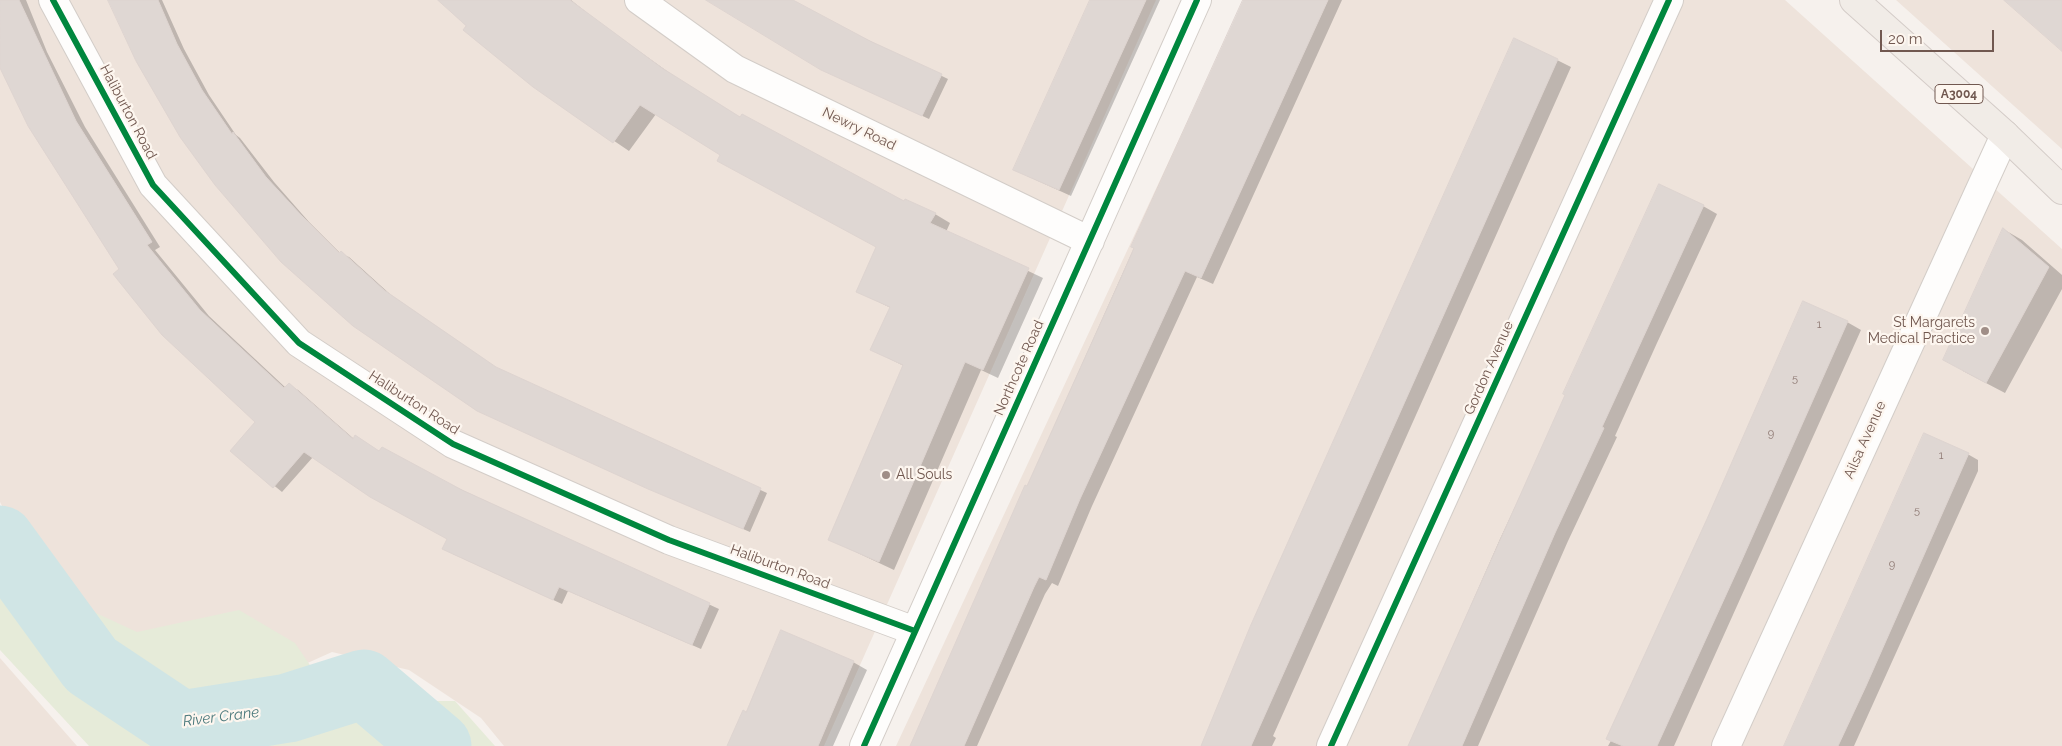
<!DOCTYPE html>
<style>
body{margin:0}
#map{position:relative;width:2062px;height:746px;overflow:hidden;background:#f6f1ed;font-family:Raleway,sans-serif}
canvas{display:block}
.scale{position:absolute;left:1880px;top:30px;width:114px;height:22px;box-sizing:border-box;border:2px solid #715850;border-top:0;padding-left:6px;font-size:15px;line-height:18px;white-space:nowrap;color:#715850;-webkit-text-stroke:4px #fdf6ef;paint-order:stroke}
</style>
<div id="map">
<canvas width="2062" height="746"></canvas>
<div class="scale">20 m</div>
</div>
<script>
const c = document.querySelector('canvas').getContext('2d');
c.lineJoin = 'round';
function fillPath(path, color) {
  c.fillStyle = color;
  c.fill(path, 'evenodd');
}
function trace(path, color, width, dash) {
  c.strokeStyle = color;
  c.lineWidth = width;
  c.lineCap = dash ? 'butt' : 'round';
  c.setLineDash(dash || []);
  c.stroke(path);
}
function label(font, color, halo, rows, align = 'center') {
  c.font = font + ' Raleway,sans-serif';
  c.lineWidth = 4.5;
  c.setLineDash([]);
  c.textBaseline = 'middle';
  c.strokeStyle = halo;
  c.fillStyle = color;
  for (const [text, x, y, turn = 0] of rows) {
    c.save();
    c.translate(x, y);
    c.rotate((+turn || 0) * Math.PI / 180);
    c.textAlign = isNaN(turn) ? turn : align;
    if (halo) c.strokeText(text, 0, 0);
    c.fillText(text, 0, 0);
    c.restore();
  }
}
fillPath(new Path2D(`
 M0 0H1156L824 746H504L481 718 409 670 332 652 263 683 80 625 58 575 14 530 0 502Z
 M1244 0H1785L2062 249V746H896Z
 M1896 0H2062V149Z
 M0 658 77 746H0Z`), '#eee3db');
fillPath(new Path2D(`
 M0 526 96 613 137 632 239 610 295 643 326 689 397 701H455L495 746H89L0 650Z`), '#e6ebd9');
fillPath(new Path2D(`
 M0 0H26L47 52 85 127 160 247 155 250 209 316 286 388 289 385 298 390 354 439 380 452 719 609 701 649 568 591 562 604 453 554 449 539 313 457 282 492 232 451 257 422 120 269 0 64Z
 M109 0H162L184 49 209 95 236 135 240 138 274 182 309 222 341 254 349 257 391 295 499 370 767 493 750 532 657 492 353 325Z
 M441 0H571L597 21 678 79 741 118 905 202 935 214 950 223 946 232 1043 278 998 378 981 370 894 570 830 540 904 366 872 350 891 308 858 292 882 249 722 155 656 114 629 151 533 86Z
 M708 0H786L948 79 929 119 830 73Z
 M1092 0H1160L1071 196 1027 176Z
 M1245 0H1342L1213 284 1197 277 1092 506 1058 586 1052 583 1045 594 977 746H911Z
 M1557 60 1571 67 1273 736 1276 738 1272 746H1203Z
 M1703 206 1717 214 1657 343 1615 436 1617 437 1568 541 1478 746H1409L1500 539 1567 395Z
 M2003 229 2022 240 2062 275V289L2005 393 1963 371Z
 M1847 322 1861 330 1674 746H1608Z
 M1964 452 1978 460V471L1854 746H1785Z
 M853 662 867 670 833 746H728L746 713Z`), '#0003');
trace(new Path2D(`
 M0 540 91 665 181 725 288 708 364 684 437 746`), '#d0e5e5', 69);
const building = new Path2D(`
 M0 0H19L76 121 152 242 147 245 200 310 284 388 289 383 353 439 355 435 379 451 382 447 462 490 710 603 692 645 559 587 553 600 442 549 447 539 370 497 304 452 273 488 230 451 255 422 162 335 113 274 119 269 28 126 0 68Z
 M108 0H158L177 44 202 90 232 134 233 132 266 177 302 216 339 253 341 251 384 290 496 367 761 488 743 529 648 489 477 411 353 326 281 262 215 185 180 137 136 61Z
 M438 0H570L662 68 740 117 742 114 904 201 905 199 936 213 930 223 1029 268 983 370 965 362 879 562 828 540 903 365 870 350 890 307 856 292 876 247 717 161 720 155 640 105 613 143 533 87 463 30 466 26Z
 M706 0H793L870 41 942 74 922 116 821 70Z
 M1090 0H1146L1059 190 1013 170Z
 M1243 0H1328L1201 278 1185 271 1080 499 1046 580 1039 577 1034 587 964 746H910L1025 485 1027 486 1120 280 1134 248 1131 247Z
 M2004 0H2062V51Z
 M1514 38 1558 59 1251 746H1201L1250 627Z
 M1659 184 1704 205 1602 427 1604 428 1555 533 1462 746H1408L1565 395 1563 394Z
 M2003 228 2049 267 1986 383 1943 360Z
 M1803 301 1848 321 1741 562 1657 746H1623L1606 739 1707 519Z
 M1924 433 1969 453 1866 686 1838 746H1784Z
 M781 630 854 661 818 746H727L743 710 746 712Z`);
fillPath(building, '#dfd7d3');
trace(building, '#ded4d0', 1);
const minor = new Path2D(`
 M53 0 153 185 299 343 453 444 669 540 915 631
 M639 0 735 69 1090 241
 M864 746 1197 0
 M1331 746 1669 0
 M1726 746 2005 135`);
const primary = new Path2D(`
 M1854 0 2005 135 2062 190`);
trace(minor, '#d3cdc8', 30);
trace(primary, '#d4ccc8', 30);
trace(minor, '#fefdfc', 28);
trace(primary, '#f1ece7', 28);
trace(new Path2D(`
 M53 0 153 185 299 343 453 444 669 540 915 631
 M864 746 1197 0
 M1331 746 1669 0`), '#00873e', 6);
for (const [x, y, r, color] of [
 [1985,331,5,"#a08e87"],
 [886,475,5,"#a08e87"]
]) {
  const dot = new Path2D();
  dot.arc(x, y, r, 0, 2 * Math.PI);
  c.fillStyle = color;
  c.fill(dot);
  trace(dot, '#fdf6ef', 2);
}
label('11px', '#8f7a74', null, [
 ["1",1819,325],
 ["5",1795,379],
 ["9",1771,434],
 ["1",1941,456],
 ["5",1917,511],
 ["9",1892,565]
]);
for (const [x, y, w] of [
 [1959,94,48]
]) {
  const box = new Path2D();
  box.roundRect(x - w / 2, y - 9.5, w, 19, 4);
  c.fillStyle = '#fdf6ef';
  c.fill(box);
  trace(box, '#715850', 1);
}
label('bold 12px', '#715850', null, [
 ["A3004",1959,94]
]);
label('14px', '#715850', '#fdf6ef', [
 ["Haliburton Road",128,112,62],
 ["Newry Road",859,129,26],
 ["Northcote Road",1019,368,-66],
 ["Gordon Avenue",1489,368,-66],
 ["Haliburton Road",414,403,33],
 ["Ailsa Avenue",1865,440,-66],
 ["Haliburton Road",780,567,20]
]);
label('14px', '#715850', '#fdf6ef', [
 ["St Margarets",1975,323],
 ["Medical Practice",1975,339],
 ["All Souls",896,475,"left"]
], 'right');
label('italic 15px', '#49787b', '#fdf6ef', [
 ["River Crane",221,717,-7]
]);
</script>
